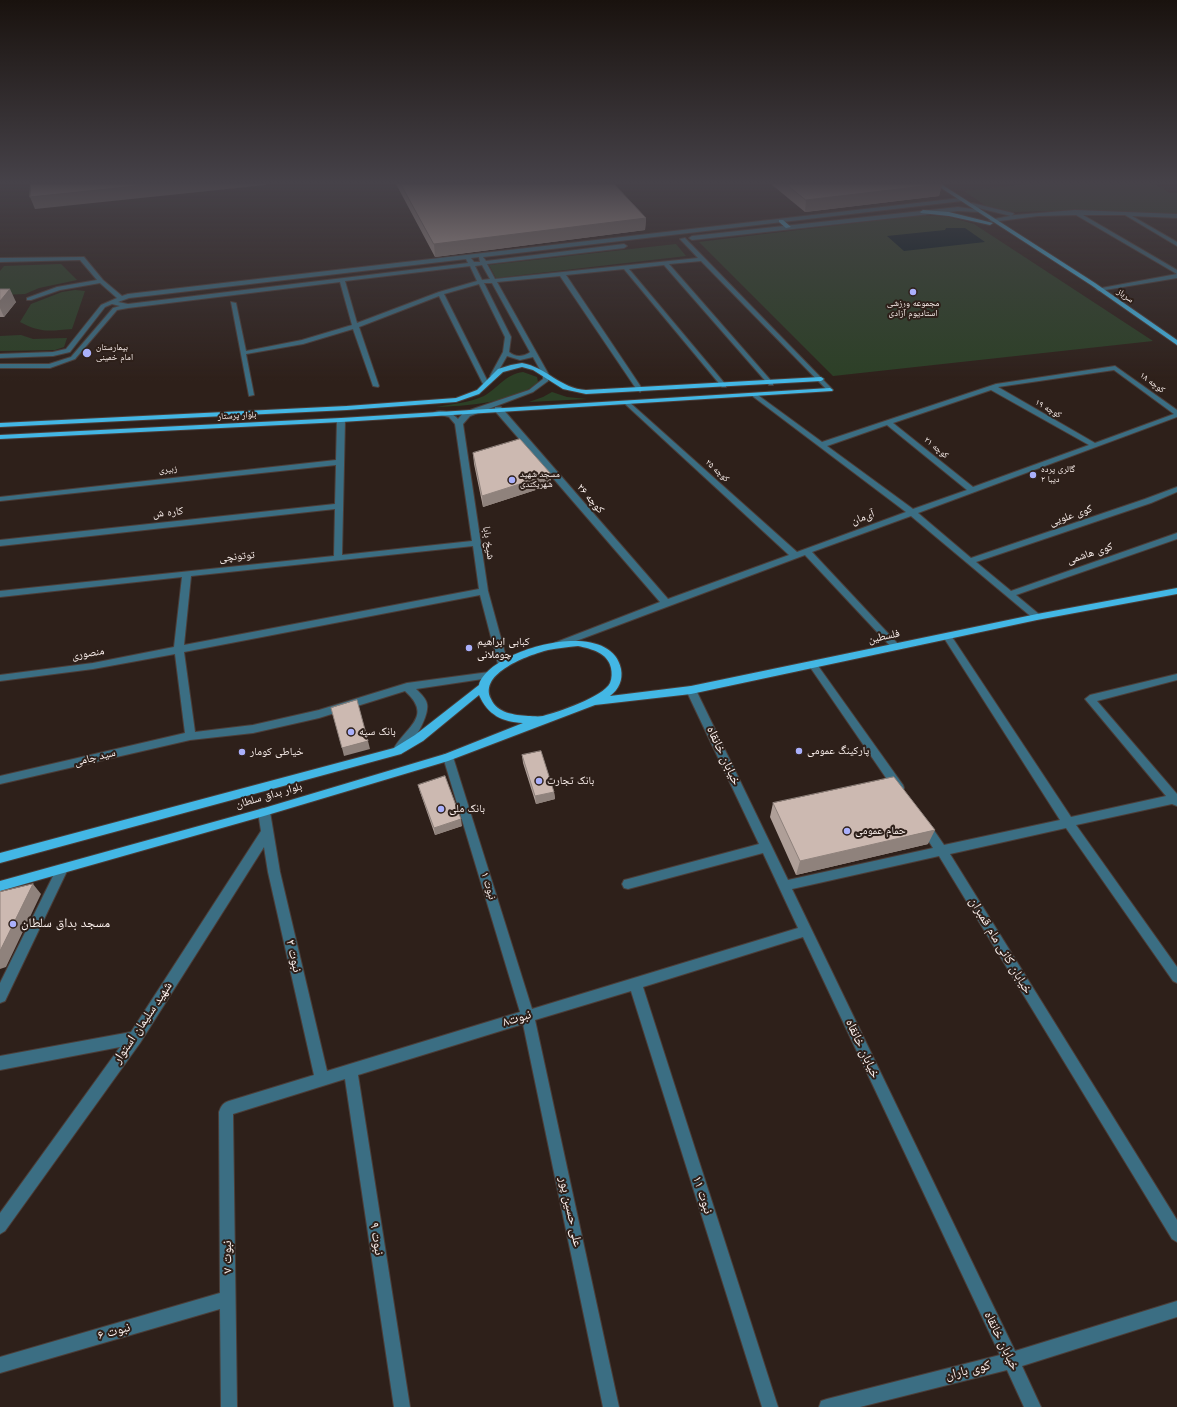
<!DOCTYPE html>
<meta charset="utf-8">
<style>
body{margin:0}
canvas{display:block;background:#2e201a}
</style>
<canvas width="1177" height="1407"></canvas>
<script>
const c = document.querySelector('canvas').getContext('2d');
c.lineJoin = 'round';
function fillPath(path, color) {
  c.fillStyle = color;
  c.fill(path, 'evenodd');
}
function trace(path, color, width, dash) {
  c.strokeStyle = color;
  c.lineWidth = width;
  c.lineCap = dash ? 'butt' : 'round';
  c.setLineDash(dash || []);
  c.stroke(path);
}
function label(font, color, halo, rows, align = 'center') {
  c.font = font + ' Jost,"Noto Naskh Arabic",sans-serif';
  c.lineWidth = 4;
  c.setLineDash([]);
  c.textBaseline = 'middle';
  c.strokeStyle = halo;
  c.fillStyle = color;
  for (const [text, x, y, turn = 0] of rows) {
    c.save();
    c.translate(x, y);
    c.rotate((+turn || 0) * Math.PI / 180);
    c.textAlign = isNaN(turn) ? turn : align;
    if (halo) c.strokeText(text, 0, 0);
    c.fillText(text, 0, 0);
    c.restore();
  }
}
fillPath(new Path2D(`
 M1026 184H1155L1170 193H1177V214L1084 210 1013 212 986 206 964 191Z
 M922 215 949 217 974 224 1153 341 833 376 699 242Z
 M676 244 686 256 496 278 489 265Z
 M61 264 77 280 39 288 25 294 0 295V271L4 266Z
 M75 290 85 291 72 329C49 331 41 333 20 322L31 304 62 292Z
 M21 335 33 339 67 338 64 347 55 350 0 351V336Z
 M523 372 537 377 538 382C517 403 463 406 436 407 452 404 469 403 484 396 498 388 506 374 523 372Z
 M552 392 567 397 587 399 529 402 543 397Z`), '#2c4026');
fillPath(new Path2D(`
 M946 228H965L985 242 904 251 887 236 945 230Z`), '#01181e');
const minor = new Path2D(`
 M960 198 962 201 483 257 486 261 624 244 627 246 624 248 487 264 495 279 698 258 680 239 685 238 833 390 828 391 701 261 669 264 773 383V385H769L664 265 629 269 726 385V387H722L624 269 566 275 643 390 640 392 637 390 560 276 497 282 549 375 548 381 533 392 470 416 463 424 488 591 508 664 506 666 503 667 498 664 480 595 184 652 195 732 253 725 319 710 407 683 489 672 494 675 489 678 416 689C420 693 426 698 427 704 430 717 407 757 394 753L393 750C405 727 434 717 405 691L319 718 253 733 190 740 0 784V776L185 733 175 654 93 669 0 681V675L93 663 174 647 182 577 0 597V591L334 556 335 509 0 546V540L335 504 336 465 0 501V497L336 460 337 420 341 418 345 420 342 555 472 541 455 424 449 417 433 413C441 408 453 413 458 419L464 412 529 390 543 379V375L533 357 520 360 507 356 495 377H491L490 376 503 352 505 337 479 284 444 294 489 384 488 385 483 384 439 296 359 327 379 386 378 387 373 386 353 329 303 344 246 354 254 395 249 396 231 302 236 303 246 351 302 340 352 325 340 282 128 308 117 310 75 359 50 368H0V364H49L71 357 113 308 120 306 112 304 105 307 70 352 53 356 0 358V354L53 352 66 349 101 305 117 298 100 283 60 290 31 300H27V298L57 287 97 280 80 260 0 262V258L84 257 103 280 122 296 128 294ZM479 257 480 262H474L471 258ZM466 259 468 263 128 304 118 302 129 298ZM482 265 490 279 482 280 475 266ZM470 266 477 281 439 292 357 323 345 281ZM484 283H492L530 352 529 353C522 357 515 357 509 352L511 337ZM473 546 479 589 184 645 191 576Z
 M972 203 1013 213 1014 214 1011 216 970 206Z
 M958 207 980 210 977 212 958 211 692 240 689 238 692 236Z
 M1075 210 1177 214V218L1132 216 1177 242V246L1125 215H1083L1177 270V274L1076 215 1038 216 992 222 989 220 1015 215Z
 M1177 274V278L1099 291 1096 289Z
 M1115 366 1177 410V417L918 513 971 558 1145 499 1177 487V492L1151 503 976 562 1011 591 1177 533V539L1016 595 1040 615 1042 617 1040 619H1034L911 516 812 552 899 645 901 647 899 649H893L805 555 560 647H554L552 645 554 643 660 602 495 411V407H501L668 599 789 555 624 403V401H628L797 552 906 512 751 395V393H755L822 442 996 384ZM1114 370 1174 414 1095 443 998 387ZM991 390 1089 445 973 487 893 423ZM887 425 967 490 913 509 827 446Z
 M947 633 950 634 1071 817 1166 796 1085 699 1090 695 1177 674V680L1097 701 1177 794V806L1172 804 1076 825 1177 967V983L1173 981 1066 828 950 854 1177 1220V1242L1172 1239 939 856 792 889 1015 1351 1177 1301V1317L1022 1366 1041 1407H1024L1007 1370 860 1407H819L821 1401 827 1399 1000 1355 803 937 643 987 778 1407H762L631 991 535 1020 619 1407H603L523 1024 358 1075 410 1407H394L345 1079 233 1114 237 1407H221L220 1309 0 1373V1357L220 1293 219 1112C221 1106 223 1103 229 1101L314 1075 268 872 264 847 140 1043 5 1231 0 1234V1213L120 1047 0 1070V1056L131 1032 261 831 258 812 260 809 264 808 268 809 270 812 280 872 327 1071 520 1012 443 757 444 754H452L453 757 532 1009 798 928 763 853 628 889 624 888 622 884 624 880 628 879 759 844 686 690 688 687 691 686 696 690 788 880 933 848 919 826 921 823 925 821 929 823 944 845 1060 820 944 638 942 636Z
 M813 662 816 663 903 785 904 788 903 791 899 792 895 791 810 667 808 665Z
 M62 864 66 866 68 869 5 1001 0 1003V983L58 866Z`);
const major = new Path2D(`
 M935 184H941L1095 283 1177 340V345L1091 285Z
 M923 210 949 212 993 223 990 225 949 216 921 213 920 212Z
 M779 220H783L791 227 786 228 779 222Z
 M522 363C546 367 561 389 586 390L821 377 824 379 821 381 586 394 563 389 533 370 522 367 503 372 479 394 456 402 347 410 0 427V423L347 406 456 398 477 390 498 369 511 365Z
 M830 388 833 390 832 391 341 422 0 439V435L341 418Z
 M1177 588V594L1037 620 691 694 595 705 448 761 264 816 0 891V881L264 808 445 754 523 723C502 722 488 715 479 695L423 741 401 754 0 863V853L394 748 415 735 479 685C488 650 610 615 621 669 623 680 619 689 610 696L691 686 1037 614ZM578 646C592 649 608 653 611 668 612 673 612 678 610 683 603 697 558 712 543 716 538 717 532 716 528 716 514 715 497 713 491 699 478 673 529 655 548 650 558 648 568 647 578 646Z`);
trace(minor, '#4b3d38', 2);
trace(major, '#4b3d38', 2);
fillPath(minor, '#3b6e83');
fillPath(major, '#43b7e5');
fillPath(new Path2D(`
 M396 184H614L646 218 645 230 435 257Z
 M771 184H942L939 196 805 212Z
 M0 289 16 302 4 317H0Z
 M473 453 551 474V485L483 507 474 464Z
 M522 755 554 792 555 799 536 804 523 763Z
 M418 785 462 826 435 835 420 792Z
 M773 803 928 844 796 875 770 817Z`), '#af9f98');
fillPath(new Path2D(`
 M156 184H266V185L35 209 30 197Z
 M942 184 939 196 805 212 806 200Z
 M646 218 645 230 435 257 434 244Z
 M10 289 16 302 4 317 0 308V301Z
 M551 474V485L483 507 482 496Z
 M368 741 370 749 344 756 342 748Z
 M554 792 555 799 536 804 535 796Z
 M461 819 462 826 435 835 434 828Z
 M935 830 928 844 796 875 800 861Z
 M33 884 41 894 6 967 0 969V951Z`), '#8f827c');
const building = new Path2D(`
 M31 184H156L30 197Z
 M401 184H614L646 218 434 244Z
 M786 184H941L806 200Z
 M0 289H10L0 301Z
 M520 439 551 474 482 496 473 453Z
 M357 700 368 741 342 748 331 708Z
 M541 751 554 792 535 796 522 755Z
 M445 776 461 819 434 828 418 785Z
 M894 777 935 830 800 861 773 803Z
 M33 884 0 951V892Z`);
fillPath(building, '#ccb9b1');
trace(building, '#8f827c', 1);
const sky = c.createLinearGradient(0, 0, 0, 381);
sky.addColorStop(0, '#19120e');
sky.addColorStop(0.48, '#464249');
sky.addColorStop(1, '#46424900');
c.fillStyle = sky;
c.fillRect(0, 0, 1177, 381);
for (const [x, y, r, color] of [
 [913,292,4,"#aab0fb"],
 [87,353,5,"#aab0fb"],
 [1033,475,4,"#aab0fb"],
 [512,480,4,"#aab0fb"],
 [469,648,4,"#aab0fb"],
 [351,732,4,"#aab0fb"],
 [799,751,4,"#aab0fb"],
 [242,752,4,"#aab0fb"],
 [539,781,4,"#aab0fb"],
 [441,809,4,"#aab0fb"],
 [847,831,4,"#aab0fb"],
 [13,924,4,"#aab0fb"]
]) {
  const dot = new Path2D();
  dot.arc(x, y, r, 0, 2 * Math.PI);
  c.fillStyle = color;
  c.fill(dot);
  trace(dot, '#2e201a', 1.5);
}
label('9px', '#fdf2ef', '#2e201a', [
 ["سرباز",1125,296,35],
 ["کوچه ۱۸",1152,383,36],
 ["کوچه ۱۹",1048,409,30],
 ["بلوار پرستار",237,416,-3],
 ["کوچه ۲۱",936,448,39],
 ["زبیری",168,470,-6],
 ["کوچه ۲۵",717,471,42]
]);
label('9px', '#fdf2ef', '#2e201a', [
 ["مجموعه ورزشی",913,304,"center"],
 ["استادیوم آزادی",913,314,"center"],
 ["بیمارستان",96,348],
 ["امام خمینی",96,358],
 ["گالری پرده",1041,470],
 ["دیبا ۲",1041,480],
 ["مسجد شهید",520,475],
 ["شهریکندی",520,485]
], 'left');
label('11px', '#fdf2ef', '#2e201a', [
 ["کوچه ۲۶",590,499,49],
 ["کاره ش",168,513,-6],
 ["کوی علویی",1071,516,-19],
 ["آی‌مان",863,518,-20],
 ["شیخ بابا",488,543,82],
 ["کوی هاشمی",1090,554,-18],
 ["توتونچی",237,557,-6],
 ["فلسطین",884,637,-12],
 ["منصوری",88,654,-9],
 ["سید جامی",95,758,-14],
 ["بلوار بداق سلطان",269,796,-16],
 ["نبوت ۱",488,886,73]
]);
label('11px', '#fdf2ef', '#2e201a', [
 ["کبابی ابراهیم",477,642],
 ["چوملانی",477,655],
 ["بانک سپه",359,732],
 ["پارکینگ عمومی",807,751],
 ["خیاطی کومار",250,752],
 ["بانک تجارت",547,781],
 ["بانک ملی",449,809],
 ["حمام عمومی",855,831]
], 'left');
label('13px', '#fdf2ef', '#2e201a', [
 ["خیابان خانقاه",723,756,65],
 ["خیابان کانی مام قمبران",1000,946,59],
 ["نبوت ۲",293,956,77],
 ["نبوت۸",517,1019,-17],
 ["شهید سلیمان استوار",143,1023,-56],
 ["خیابان خانقاه",862,1049,65],
 ["نبوت ۱۱",702,1195,72],
 ["علی حسین پور",570,1212,78],
 ["نبوت ۹",376,1239,81],
 ["نبوت ۷",228,1257,-91],
 ["نبوت ۶",114,1332,-16],
 ["خیابان خانقاه",1001,1341,64],
 ["کوی باران",968,1371,-14]
]);
label('13px', '#fdf2ef', '#2e201a', [
 ["مسجد بداق سلطان",21,924]
], 'left');
</script>
